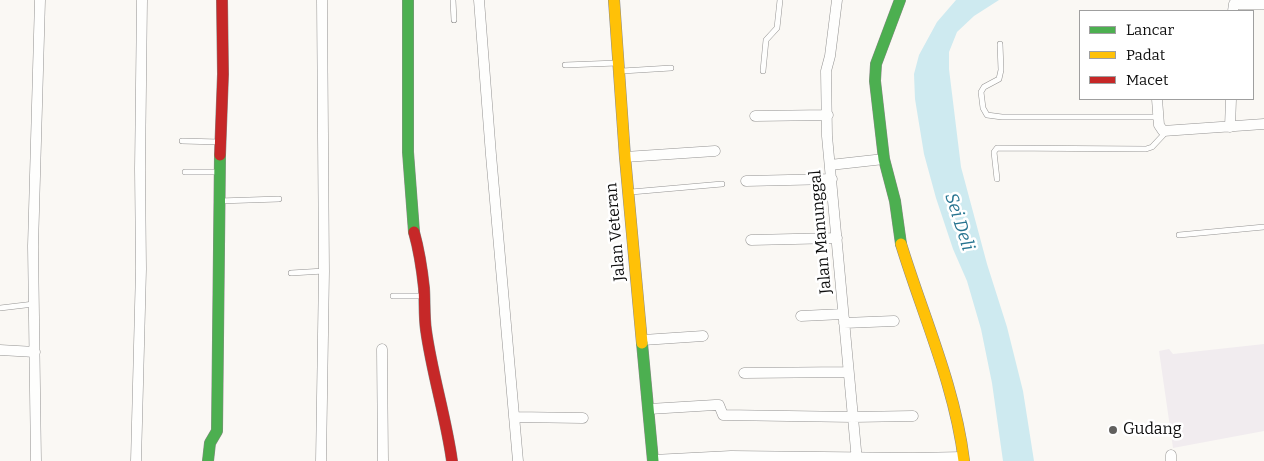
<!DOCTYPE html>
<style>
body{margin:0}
#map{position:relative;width:1264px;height:461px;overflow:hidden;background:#faf8f4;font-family:Bitter,serif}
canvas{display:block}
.legend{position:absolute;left:1079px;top:10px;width:175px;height:90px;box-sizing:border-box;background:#fff;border:1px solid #9f9f9f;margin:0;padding:6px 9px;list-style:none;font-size:15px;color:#0e0e0e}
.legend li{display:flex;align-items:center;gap:10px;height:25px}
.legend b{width:25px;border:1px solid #9f9f9f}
</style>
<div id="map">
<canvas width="1264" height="461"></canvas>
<ul class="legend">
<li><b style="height:6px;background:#4caf50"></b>Lancar</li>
<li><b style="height:6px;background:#ffc107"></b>Padat</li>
<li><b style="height:6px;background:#c62828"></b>Macet</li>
</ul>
</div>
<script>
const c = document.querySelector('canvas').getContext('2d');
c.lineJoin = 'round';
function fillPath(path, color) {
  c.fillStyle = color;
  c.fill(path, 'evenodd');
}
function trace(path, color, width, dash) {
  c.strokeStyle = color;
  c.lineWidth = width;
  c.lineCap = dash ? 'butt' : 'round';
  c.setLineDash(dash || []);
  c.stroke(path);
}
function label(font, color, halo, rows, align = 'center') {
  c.font = font + ' Bitter,serif';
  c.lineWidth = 5;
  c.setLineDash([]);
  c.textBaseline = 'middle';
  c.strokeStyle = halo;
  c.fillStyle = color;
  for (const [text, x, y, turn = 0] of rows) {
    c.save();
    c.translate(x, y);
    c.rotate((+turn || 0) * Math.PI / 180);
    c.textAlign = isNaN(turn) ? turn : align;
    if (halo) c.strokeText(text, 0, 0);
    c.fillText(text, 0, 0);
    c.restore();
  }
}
fillPath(new Path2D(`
 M1264 344V431L1173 448 1159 351 1169 349 1173 354Z`), '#f1ecef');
fillPath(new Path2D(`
 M956 0H999L974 16 957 32 949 52V69L961 167 987 264 1007 327 1023 391 1034 461H1003L992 383 981 329 967 281 953 249 936 198 924 154 915 99 914 74 919 55 937 22Z`), '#ceeaf0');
const lane = new Path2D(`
 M453 0 454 20
 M1000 44 1001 70 999 79 984 87 981 92 983 108 987 115 1002 117H1157
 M565 65 617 63
 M622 71 671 68
 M763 71 766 40 777 28 780 0
 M182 141 219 142
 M185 172H219
 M997 179 994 152 997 148 1146 149 1152 147 1167 131
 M631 192 722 184
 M219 201 279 199
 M1179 235 1264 227
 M291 273 324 271
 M393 296H422
 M0 308 34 304`);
const street = new Path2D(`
 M479 0 491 155 518 461
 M837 0 830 56 826 71 827 136 857 461
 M1233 11 1234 4H1264
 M1157 99 1159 125 1163 131 1264 124
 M755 116 828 115
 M1230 127 1231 99
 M625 157 715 151
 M830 165 884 159
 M746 181 832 179
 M751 240 837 238
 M801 316 843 314
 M844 323 894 321
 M643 340 703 336
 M382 349 383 461
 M0 350 35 352
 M744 373 848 372
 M649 409 715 405H719L723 415 853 417 913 416
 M514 417 583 418
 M1171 455V461
 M653 460 731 456 913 458 963 457
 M36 461 33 246 40 0
 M136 461 141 269 140 169 142 0
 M321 461 324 271 322 0`);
const fast = new Path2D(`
 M408 0V152L414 232
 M900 0 876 64 875 81 884 159 895 201 901 244
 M642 343 653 461
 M208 461 210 443 217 431 220 155`);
const slow = new Path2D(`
 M614 0 625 157 642 343
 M901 244C923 316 955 386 964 461`);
const jam = new Path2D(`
 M220 155 223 74 222 0
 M414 232C419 250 422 269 424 288 425 302 424 316 426 330 432 374 446 417 452 461`);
trace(lane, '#949392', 6);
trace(street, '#949392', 11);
trace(fast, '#8b8a88', 12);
trace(slow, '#8b8a88', 12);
trace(jam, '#8b8a88', 12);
trace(lane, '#fefefd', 5);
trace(street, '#fefefd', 10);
trace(fast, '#4caf50', 11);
trace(slow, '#ffc107', 11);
trace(jam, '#c62828', 11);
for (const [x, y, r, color] of [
 [1113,430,5,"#61605e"]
]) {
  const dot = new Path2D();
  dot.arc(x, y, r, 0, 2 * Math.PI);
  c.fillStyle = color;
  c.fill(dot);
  trace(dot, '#fff', 2);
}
label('16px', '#0e0e0e', '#fff', [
 ["Jalan Veteran",616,232,-95],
 ["Jalan Manunggal",821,232,-95]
]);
label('16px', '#0e0e0e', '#fff', [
 ["Gudang",1123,430]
], 'left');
label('italic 18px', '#277490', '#fff', [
 ["Sei Deli",959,222,72]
]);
</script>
